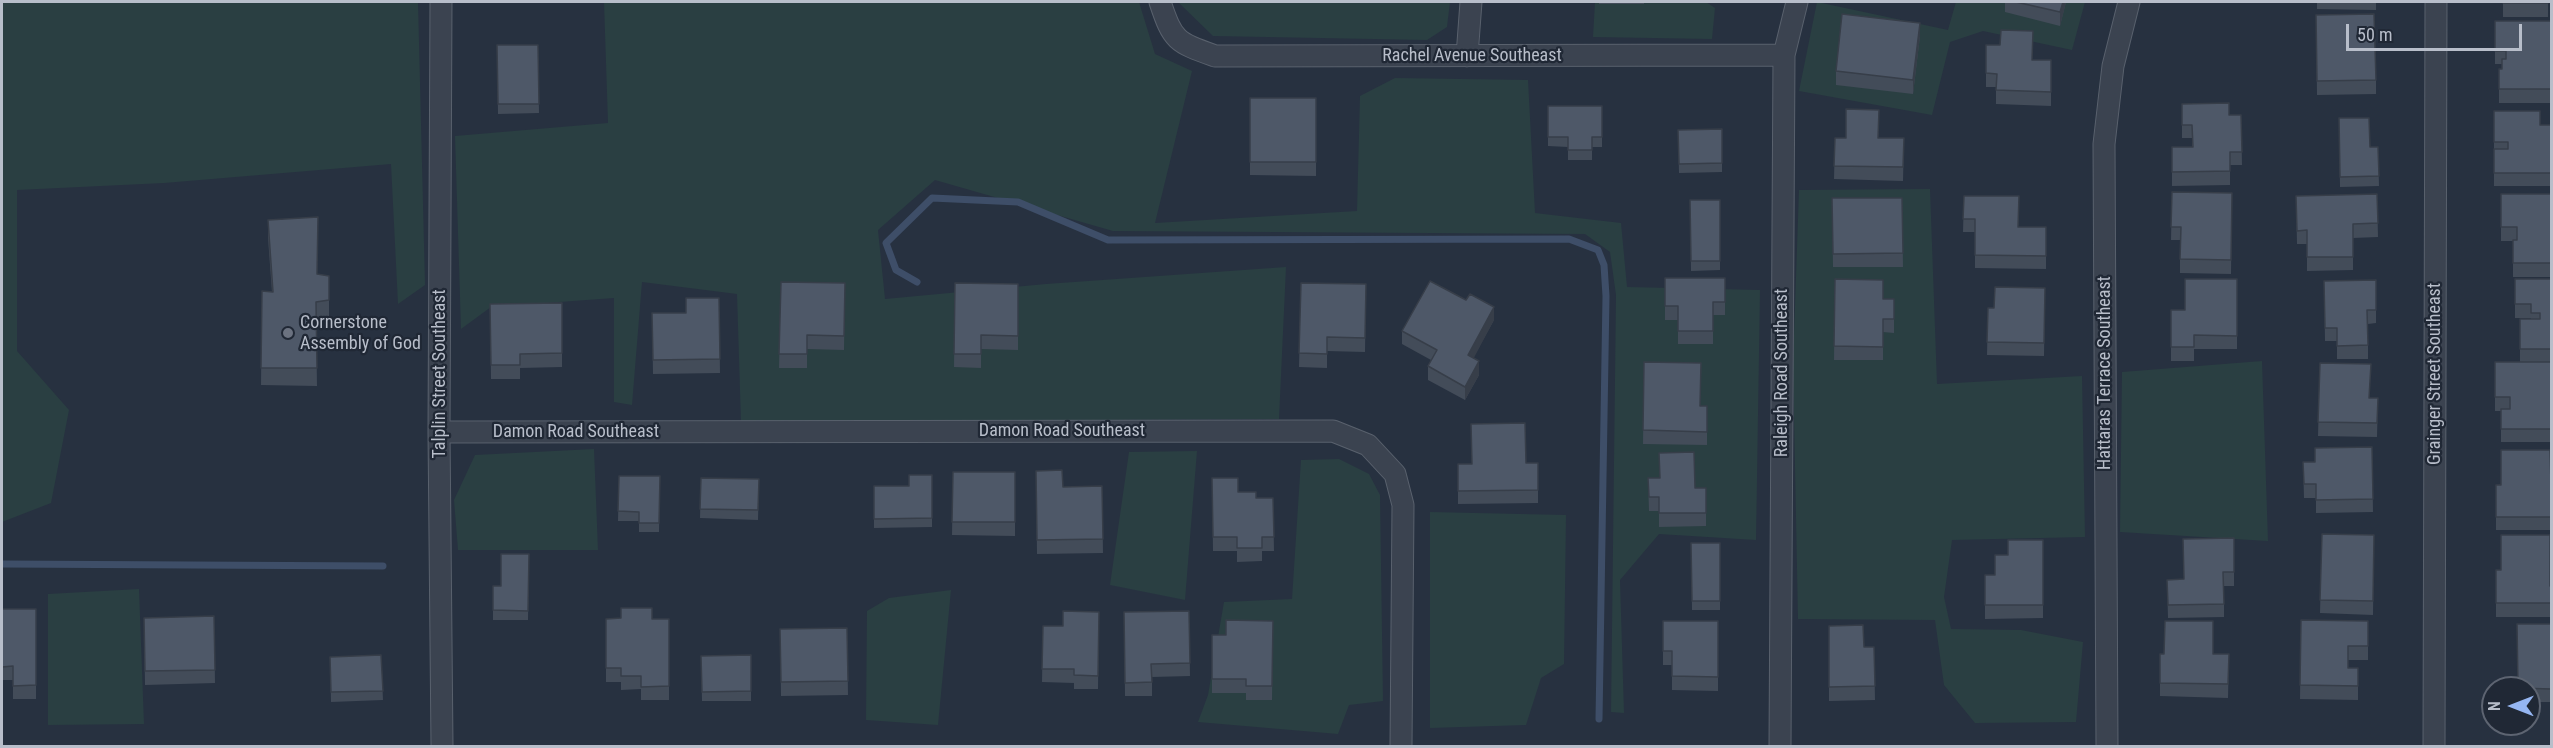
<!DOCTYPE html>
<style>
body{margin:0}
#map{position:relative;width:2553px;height:748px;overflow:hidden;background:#273140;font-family:"Roboto Condensed",sans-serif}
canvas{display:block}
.frame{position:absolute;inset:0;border:3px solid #b8beca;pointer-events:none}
.north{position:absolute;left:2481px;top:676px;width:60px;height:60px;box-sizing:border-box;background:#202835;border:2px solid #5d6471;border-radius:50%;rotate:270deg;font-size:16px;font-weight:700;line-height:24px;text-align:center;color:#b8beca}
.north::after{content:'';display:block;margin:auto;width:21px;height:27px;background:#95b6f2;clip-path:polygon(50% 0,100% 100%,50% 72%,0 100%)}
.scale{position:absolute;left:2346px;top:24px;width:176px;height:27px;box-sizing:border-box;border:3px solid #b8beca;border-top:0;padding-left:8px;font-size:18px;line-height:21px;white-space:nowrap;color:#b8beca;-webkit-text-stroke:4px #202835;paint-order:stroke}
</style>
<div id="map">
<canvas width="2553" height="748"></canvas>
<div class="frame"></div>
<div class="north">N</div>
<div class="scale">50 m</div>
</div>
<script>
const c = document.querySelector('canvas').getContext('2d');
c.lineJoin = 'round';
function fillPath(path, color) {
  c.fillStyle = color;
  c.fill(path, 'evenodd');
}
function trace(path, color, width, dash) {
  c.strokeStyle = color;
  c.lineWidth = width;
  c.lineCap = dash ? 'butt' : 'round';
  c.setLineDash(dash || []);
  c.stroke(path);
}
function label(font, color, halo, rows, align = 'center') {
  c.font = font + ' "Roboto Condensed",sans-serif';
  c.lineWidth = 4.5;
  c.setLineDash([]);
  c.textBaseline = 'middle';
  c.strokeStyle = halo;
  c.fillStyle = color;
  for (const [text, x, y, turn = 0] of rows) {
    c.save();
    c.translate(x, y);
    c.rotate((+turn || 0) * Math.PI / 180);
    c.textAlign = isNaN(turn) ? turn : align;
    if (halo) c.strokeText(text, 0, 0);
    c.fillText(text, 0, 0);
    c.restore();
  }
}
fillPath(new Path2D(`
 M2 2H418L425 285 398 304 391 164 164 183 17 190V351L69 410 51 503 2 522Z
 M604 2H1139L1155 54 1192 71 1155 223 1357 211 1360 96 1395 78 1528 80 1535 213 1621 223 1627 287 1760 290 1756 540 1659 534 1620 580 1624 713 1611 712 1616 295 1610 252 1585 234 1113 231 935 180 878 230 885 299 1046 284 1286 267 1279 419 741 422 737 294 642 282 632 405 614 402V298L491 307 461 329 455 136 608 123Z
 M1178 2H1450L1447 27 1427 40 1213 36Z
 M1595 2H1706L1715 8 1712 39 1593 37Z
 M1817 2 1948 30 1956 2H2085L2072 50 1983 31 1950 42 1932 115 1799 91Z
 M1930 189 1937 384 2082 376 2085 537 1952 540 1944 597 1951 629 2021 630 2083 642 2076 722 1975 723 1944 685 1935 620 1798 619 1793 364 1799 190Z
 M2262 361 2268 541 2120 532 2122 372Z
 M594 449 598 550H458L454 500 475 455Z
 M1197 451 1185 600 1110 585 1129 452Z
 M1339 459 1369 474 1380 495 1383 701 1349 705 1338 734 1198 722 1208 695 1224 602 1292 599 1301 460Z
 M1430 512 1566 515 1564 664 1541 678 1526 725 1430 728Z
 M139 589 144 724 48 725V594Z
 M951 590 938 725 866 720 867 611 889 598Z`), '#2a3f42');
trace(new Path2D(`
 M917 282 896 270 886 243 932 198 1018 202 1108 240 1569 239 1598 250 1604 265 1606 296 1599 719
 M2 564 383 566`), '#3e4e68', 7);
const minor = new Path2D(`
 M441 2 439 432 442 746
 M1160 2C1173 41 1176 42 1215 56L1784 55
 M1467 56 1471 2
 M439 432 1333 431 1368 445 1395 474 1403 505 1401 746
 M1780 746 1784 55 1797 2
 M2107 746 2104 144 2113 66 2129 2
 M2434 746 2436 2`);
trace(minor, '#59616d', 23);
trace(minor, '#3b4350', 21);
fillPath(new Path2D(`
 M1599 2H1644V4H1599Z
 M2005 2H2066L2060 26 2005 12Z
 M2317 2H2376V10L2317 9Z
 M2496 2H2548V17H2503V2Z
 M2316 15 2376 80V94L2317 95Z
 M2495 21H2552V103H2499V69H2502V64H2495Z
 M1920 36 1913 94 1836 85V71Z
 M497 45H538L539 113 498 114Z
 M1986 45 2032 60H2051V106L1996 104V87H1986Z
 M1250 98H1316V176L1250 175Z
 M2182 104 2229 115H2241L2242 165H2230V185L2172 186V147H2192V138H2182Z
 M1548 106H1602V147H1592V160H1568V147L1548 146Z
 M2494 111 2540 125H2552V186H2494Z
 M2339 118 2370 147H2378L2379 186 2340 187Z
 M1678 130 1722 163V172L1679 173Z
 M1835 138H1904L1903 181 1834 179Z
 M2172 192 2232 193 2231 274 2180 273V240H2171Z
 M2377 194 2378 237 2353 238V270L2307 271V244H2297L2296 196Z
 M2501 194H2552V277H2513V241H2501Z
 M1964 196 2019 227H2046V269L1975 268V232H1963Z
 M1832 198H1902L1903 267H1833Z
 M1690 200H1720V270L1691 271Z
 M268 220 317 274 329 276V317L316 319 317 386 261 385 262 291 272 292 268 238Z
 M1665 278H1725V315H1713V344H1678V320H1665Z
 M1835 279 1883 299 1894 312V333L1883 332V360H1834Z
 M2237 279V349H2194V361H2171V310H2185Z
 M2515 279H2552V442H2501V411H2495V362H2520V319H2531V318H2515Z
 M2376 280V323L2368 324V359H2337V341H2325L2324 281Z
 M781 282 845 283 844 350 807 349V368H779Z
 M955 283 1018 284V350L981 349V368L954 367Z
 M1301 283 1366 284 1365 352 1327 351V368L1299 367Z
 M2045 288 2044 356 1987 355 1988 308H1994Z
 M719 298 720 373 653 374 652 313H686Z
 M562 303V367L520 368V379H491L490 304Z
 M1494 320 1473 358 1479 375 1465 400 1428 380V366L1431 360 1402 344V331Z
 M1644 362 1701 406H1707V445L1643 444Z
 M2320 363 2370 398H2378L2377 437 2318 436Z
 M2372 447 2373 512 2316 513V498H2304L2303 462H2315Z
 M1538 463V503L1458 504V464Z
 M1036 471 1063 487 1102 486 1103 553 1037 554Z
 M953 472H1015V536L952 535Z
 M932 475V527L874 528V486H909Z
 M619 476H660L659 532H639V521H618Z
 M701 478 759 479 758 520 700 518Z
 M1212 478 1238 492 1256 498H1273L1274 551H1262V561L1237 562V551H1213Z
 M1648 478H1659L1695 488H1706V526L1659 527V511H1649Z
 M2552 479V530H2496V485Z
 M2322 534 2374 535 2373 615 2320 613Z
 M2234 538V586H2224V617L2168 618 2167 580 2184 579Z
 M2043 540V618L1985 619V575H1995L2008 555Z
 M1691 543H1720V610H1692Z
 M529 554 528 620H493V586H501Z
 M2496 570 2552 586V617H2496Z
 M2 609H36V699H13V680H2Z
 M1189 611 1190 676 1152 677V696H1125L1124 612Z
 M1099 612 1098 689H1074V683L1042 682 1043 626H1063Z
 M214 616 215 683 145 685 144 618Z
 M606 619H669V700H641V689L621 690V682H606Z
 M2301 620 2368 621V660H2348V668H2358V700L2300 699Z
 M1273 621 1272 700H1246V693H1212V635H1226Z
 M1663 621H1718V691L1672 690V665H1663Z
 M2552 624V702H2529V688Z
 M1829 626 1864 647H1874L1875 700 1829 701Z
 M847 628 848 695 781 696 780 629Z
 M2160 654H2229L2228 698 2160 696Z
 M381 655 383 700 331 702 330 657Z
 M751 655V701H702L701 656Z`), '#434c59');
fillPath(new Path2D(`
 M2063 2H2066L2060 26V12Z
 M1920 23V36L1913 94V80Z
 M1494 307V320L1468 369V355Z
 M1479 361V375L1465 400V387Z`), '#373e49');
const building = new Path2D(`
 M2016 2H2063L2060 12Z
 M2503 2H2548V3H2503Z
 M1842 14 1920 23 1913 80 1836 71Z
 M2374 14 2376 80 2317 81 2316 15Z
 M2495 21H2552V89H2499V69H2502V59H2506V51H2495Z
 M2001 30 2033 31 2032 60H2051V92L1996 90 1997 74 1986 73V45H2000Z
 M497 45H538L539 104H498Z
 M1250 98H1316V162H1250Z
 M2229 103V115H2241L2242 152H2230V171L2172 172V147H2193L2192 125H2182V104Z
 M1548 106H1602V137H1592V150H1568V137H1548Z
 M1846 109 1879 110 1878 138H1904L1903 167 1834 166 1835 138H1846Z
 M2494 111H2540V125H2552V173H2494V149H2508V142H2494Z
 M2339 118H2369L2370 147H2378L2379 176 2340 177Z
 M1722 129V163L1679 164 1678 130Z
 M2172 192 2232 193 2231 260 2180 259 2181 227H2171Z
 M2377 194 2378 223 2353 224V257H2307V230L2297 231 2296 196Z
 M2501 194H2552V263H2513V240H2517V227H2501Z
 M1964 196H2019L2018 227H2046V256L1975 255V219H1963Z
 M1832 198H1902L1903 253 1833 254Z
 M1690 200H1720V261H1691Z
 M318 217 317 274 329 276V300L316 302 317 368H261L262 291 273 292 268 220Z
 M1665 278H1725V302H1713V331H1678V306H1665Z
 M1835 279 1883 280V299H1894V319H1883V347L1834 346Z
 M2185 279H2237V336L2194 335V347H2171V310H2185Z
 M2515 279H2552V349H2520V319H2540V313H2531V304H2515Z
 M2376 280V310H2367L2368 345 2337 346V328H2325L2324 281Z
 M1430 281 1466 300 1470 294 1494 307 1468 355 1479 361 1465 387 1428 366 1437 350 1402 331Z
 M781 282 845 283 844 336 807 335V354H779Z
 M955 283 1018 284V336L981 335V354H954Z
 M1301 283 1366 284 1365 338 1327 337V354L1299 353Z
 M1995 287 2045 288 2044 343 1987 342 1988 308H1994Z
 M686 298H719L720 359 653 360 652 313H686Z
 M562 303V353L520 354V365H491L490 304Z
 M1644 362 1701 363 1700 406H1707V432L1643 430Z
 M2495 362H2552V429H2501V409H2510V397H2495Z
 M2320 363 2371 364 2369 398H2378L2377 423 2318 422Z
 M1525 423 1526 463H1538V490L1458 491V464H1472L1471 424Z
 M2372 447 2373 499 2316 500V484H2304L2303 462H2315V448Z
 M2501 450H2550L2552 517H2496V485H2501Z
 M1694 452 1695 488H1706V513H1659V497H1649L1648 478H1660L1659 453Z
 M1062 470 1063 487 1102 486 1103 539 1037 540 1036 471Z
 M953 472H1015V522H952Z
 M909 475H932V518L874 519V486H909Z
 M619 476H660L659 523H639V512L618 511Z
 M701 478 759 479 758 510 700 509Z
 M1212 478H1238V492H1256V498H1273L1274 537H1262V548H1237V537H1213Z
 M2322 534 2374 535 2373 601 2320 600Z
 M2501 535H2550V586H2552V603H2496V570H2501Z
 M2234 538V572H2223L2224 604 2168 605 2167 580 2184 579 2183 539Z
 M2008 540H2043V605H1985V575H1995V555H2008Z
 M1691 543H1720V601H1692Z
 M501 554H529L528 611 493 610V586H501Z
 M621 608H652V619H669V686L641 687V676H621V668H606V619L621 618Z
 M2 609H36V685L13 686V666L2 667Z
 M1063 611 1099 612 1098 676 1074 675V669H1042L1043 626H1063Z
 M1189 611 1190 663 1151 664 1152 682 1125 683 1124 612Z
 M214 616 215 670 145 671 144 618Z
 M1226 620 1273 621 1272 686H1246V679H1212V635H1226Z
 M2301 620 2368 621V646H2348V668H2358V686L2300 685Z
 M1663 621H1718V677L1672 676V651H1663Z
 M2165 621H2213V654H2229L2228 684 2160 683V654H2164Z
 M2517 624H2552L2551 689 2518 688Z
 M1863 625 1864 647H1874L1875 686 1829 687V626Z
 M847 628 848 681 781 682 780 629Z
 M381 655 383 691 331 692 330 657Z
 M751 655V691L702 692 701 656Z`);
fillPath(building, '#4e5868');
trace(building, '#373e49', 1.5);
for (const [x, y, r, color] of [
 [288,333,6,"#6b7280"]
]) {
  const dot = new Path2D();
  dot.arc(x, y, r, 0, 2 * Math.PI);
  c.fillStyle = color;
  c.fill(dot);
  trace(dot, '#202835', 2);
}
label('18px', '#b8beca', '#202835', [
 ["Rachel Avenue Southeast",1472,56],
 ["Raleigh Road Southeast",1782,373,-90],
 ["Hattaras Terrace Southeast",2105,373,-90],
 ["Talplin Street Southeast",440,374,-90],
 ["Grainger Street Southeast",2435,374,-90],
 ["Damon Road Southeast",1062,431],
 ["Damon Road Southeast",576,432]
]);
label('18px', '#b8beca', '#202835', [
 ["Cornerstone",300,323],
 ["Assembly of God",300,344]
], 'left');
</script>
